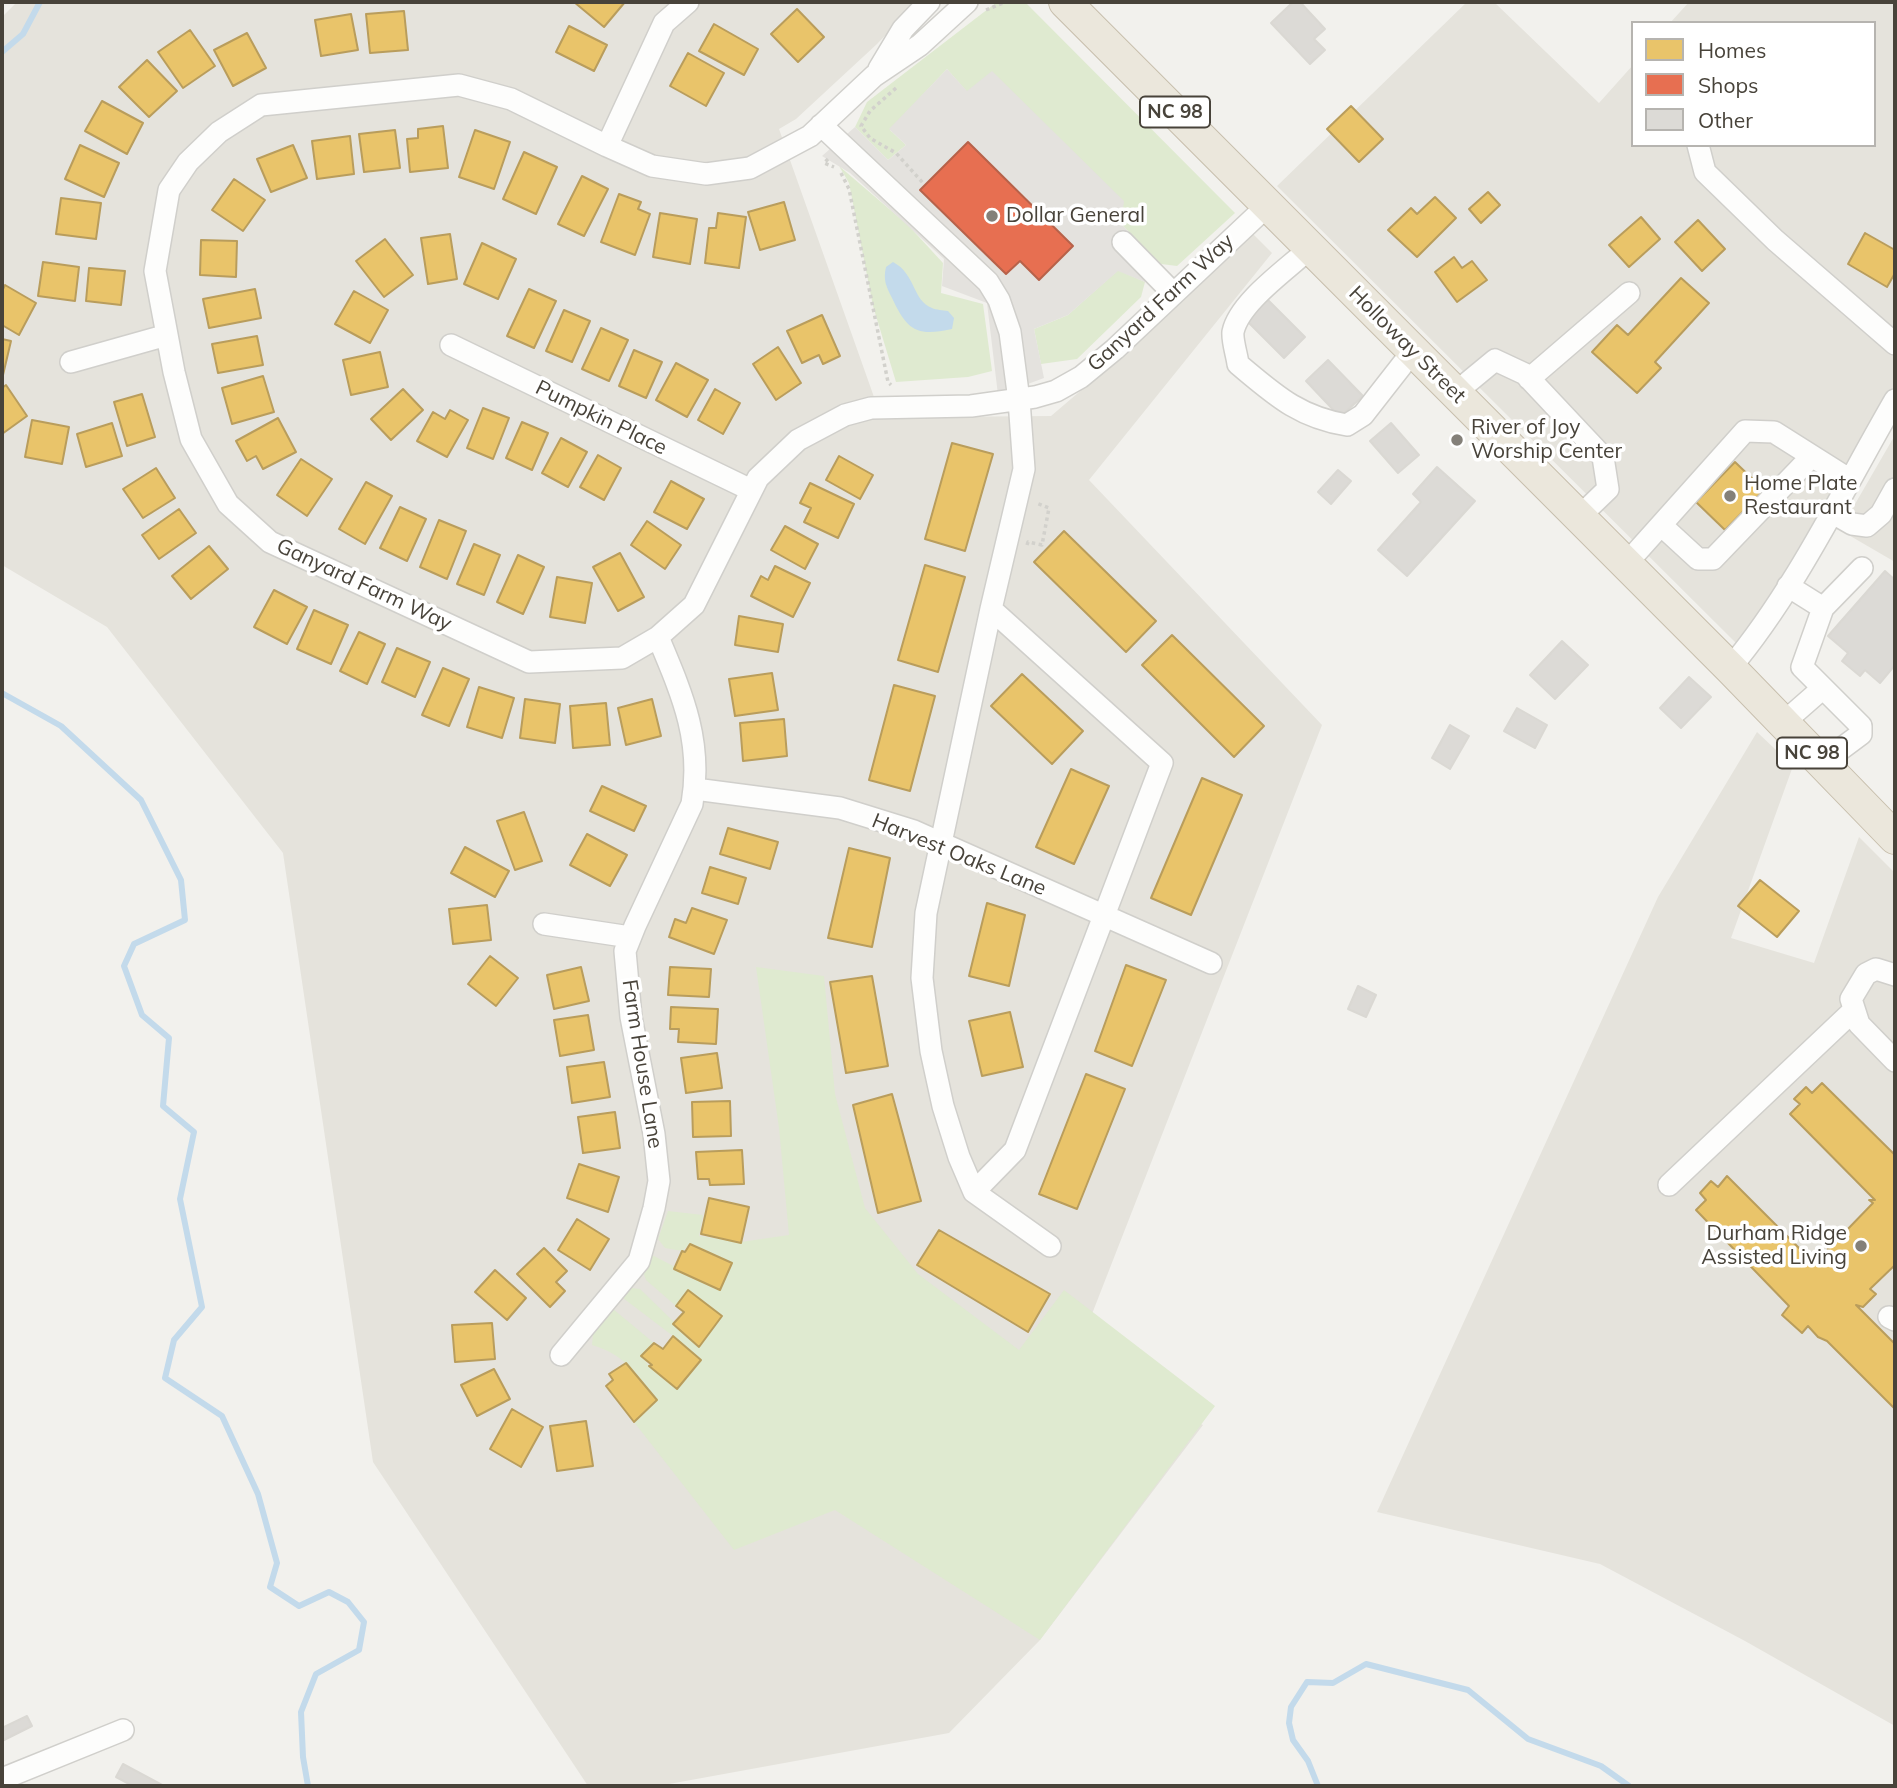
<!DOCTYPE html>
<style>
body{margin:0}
#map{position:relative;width:1897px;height:1788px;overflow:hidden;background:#f2f1ed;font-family:Mulish,sans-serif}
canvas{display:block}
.frame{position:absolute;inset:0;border:4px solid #48433a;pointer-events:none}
.legend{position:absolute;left:1631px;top:21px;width:245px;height:126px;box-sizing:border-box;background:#fff;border:2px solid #b6b4b0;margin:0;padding:9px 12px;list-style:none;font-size:21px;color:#48433a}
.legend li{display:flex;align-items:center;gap:14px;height:35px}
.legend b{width:35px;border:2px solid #b6b4b0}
</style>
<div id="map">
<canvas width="1897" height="1788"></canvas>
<div class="frame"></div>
<ul class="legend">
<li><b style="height:19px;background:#e9c46a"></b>Homes</li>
<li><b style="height:19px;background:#e76f51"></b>Shops</li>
<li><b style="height:19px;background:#dcdad6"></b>Other</li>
</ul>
</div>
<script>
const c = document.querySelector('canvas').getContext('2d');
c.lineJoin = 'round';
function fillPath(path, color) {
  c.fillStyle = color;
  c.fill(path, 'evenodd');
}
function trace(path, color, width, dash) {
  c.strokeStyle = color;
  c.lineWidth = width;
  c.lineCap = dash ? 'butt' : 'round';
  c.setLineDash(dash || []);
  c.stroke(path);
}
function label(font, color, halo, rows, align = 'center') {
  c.font = font + ' Mulish,sans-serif';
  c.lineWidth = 7;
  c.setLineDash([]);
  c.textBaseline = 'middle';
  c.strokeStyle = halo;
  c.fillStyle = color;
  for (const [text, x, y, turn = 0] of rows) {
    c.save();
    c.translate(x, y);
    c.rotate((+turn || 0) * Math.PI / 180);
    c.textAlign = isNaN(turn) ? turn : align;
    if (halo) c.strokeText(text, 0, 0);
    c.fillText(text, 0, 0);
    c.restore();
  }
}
fillPath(new Path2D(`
 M17 2H918L877 44 796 119 779 129 874 397 928 417 1051 416 1119 358 1248 229 1272 253 1089 480 1322 725 1074 1360 1203 1425 1040 1640 949 1733 658 1786H588L373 1462 283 853 107 627 2 565V17Z
 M1467 2H1494L1599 103 1633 65V145H1874V23H1670L1689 2H1895V384L1775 588 1747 632 1736 643 1277 186Z
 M1895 435V562L1840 530Z
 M1757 732 1793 766 1731 938 1814 963 1859 837 1895 873V1726L1745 1641 1600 1564 1377 1512 1658 897Z`), '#e5e3dc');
fillPath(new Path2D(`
 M997 2H1025L1235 213 1177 266 1161 264 1121 224 967 92 947 69 890 130 906 145 888 160 855 127 867 102Z
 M839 166 908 225 943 263 941 293 983 304 992 371 968 377 896 382 873 306 849 183Z
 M1118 270 1145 282 1141 297 1077 359 1041 364 1034 329 1068 315Z
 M756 967 824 976 835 1094 865 1208 918 1274 1019 1350 1064 1290 1215 1406 1040 1640 835 1510 734 1550 634 1422 657 1400C636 1374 626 1355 592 1345L593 1334 613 1309 654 1343 642 1356 649 1366 677 1388 701 1360 673 1336 623 1298 632 1288 640 1289 674 1322 673 1325 699 1347 722 1317 688 1290 676 1306 646 1280 643 1271 652 1255 720 1290 732 1263 690 1244 682 1251 665 1248 658 1239 668 1211 703 1215 699 1236 741 1242 789 1235 779 1128Z`), '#dfead0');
fillPath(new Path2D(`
 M947 69 967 91 992 71 1124 201 1121 224 1161 264 1145 282 1118 271 1068 315 1034 329 1044 378 998 395 987 303 942 286 944 259 850 173 822 156 855 127 888 160 906 145 889 129Z`), '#e4e2de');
fillPath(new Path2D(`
 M893 262C916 274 912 300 932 308 936 310 943 310 948 311L954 318 952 329C916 337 907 330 892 298 886 286 883 280 886 267Z`), '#c3daeb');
const homes = new Path2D(`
 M574 2H625L604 27Z
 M797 9 824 37 798 62 771 34Z
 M404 11 408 50 370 53 366 14Z
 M351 14 358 50 321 56 315 20Z
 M714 24 758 49 744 75 699 51Z
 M569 26 607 45 594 71 556 52Z
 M190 30 215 66 183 88 158 52Z
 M247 33 266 68 233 86 214 50Z
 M688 53 724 73 706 106 670 86Z
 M147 60 177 91 149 117 119 87Z
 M102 101 143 123 127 154 85 131Z
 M1351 106 1383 139 1359 162 1327 129Z
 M443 126 448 168 410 172 407 139 418 138V129Z
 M395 130 400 168 364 172 359 134Z
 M475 130 510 142 494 189 459 177Z
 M350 136 354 174 317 179 312 141Z
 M80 145 119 163 104 197 65 179Z
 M293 145 307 178 271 192 257 159Z
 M524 152 557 167 536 214 503 199Z
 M582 176 608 189 584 236 558 224Z
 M234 179 265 200 243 231 212 210Z
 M1488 192 1500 205 1481 223 1469 209Z
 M619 194 641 202 638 209 650 214 635 255 601 242Z
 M1435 197 1456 218 1417 257 1388 230 1411 208 1417 214Z
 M61 198 101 203 96 239 56 234Z
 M784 202 795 240 760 250 748 212Z
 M660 213 697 219 690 264 653 257Z
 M718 213 746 217 739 268 705 263 709 228H716Z
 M1641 217 1660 239 1629 267 1609 245Z
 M1698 220 1725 249 1702 271 1675 242Z
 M1865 233 1895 250V273L1887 287 1848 264Z
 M450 234 457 279 428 284 421 238Z
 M385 239 413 275 384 297 356 261Z
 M201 240 237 241 236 277 200 275Z
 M482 243 516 259 498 299 464 284Z
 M1454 257 1462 268 1472 261 1487 280 1457 302 1435 272Z
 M43 262 79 267 75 301 38 296Z
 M89 268 125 271 121 305 86 301Z
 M1681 278 1709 303 1655 362 1661 368 1637 393 1592 352 1617 325 1628 335Z
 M5 285 36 303 19 335 2 325V291Z
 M255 289 261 318 209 328 203 299Z
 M529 289 556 301 534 348 507 336Z
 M354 291 388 310 370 343 335 324Z
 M564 310 590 321 572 362 546 351Z
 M822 315 840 356 823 364 819 355 802 363 787 331Z
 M601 328 628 340 609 381 582 369Z
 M257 336 263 365 218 373 212 344Z
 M2 339 11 341 3 375H2Z
 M778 347 801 383 776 400 753 364Z
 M634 350 662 362 646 398 619 386Z
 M380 352 388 387 351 395 343 360Z
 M676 363 708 380 687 417 656 400Z
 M263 376 274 412 232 424 222 388Z
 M6 385 27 416 2 434V388Z
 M403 389 423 410 391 440 371 419Z
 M715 389 740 403 723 434 698 420Z
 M142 394 155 437 127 446 114 402Z
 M483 408 509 418 493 459 467 448Z
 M450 410 468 420 447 457 417 441 433 412 445 419Z
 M278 418 296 452 263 469 256 456 247 461 236 441Z
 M32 420 69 427 62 464 25 457Z
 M522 422 548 433 532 470 506 458Z
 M112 423 122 456 86 467 77 434Z
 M561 438 587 452 568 487 542 473Z
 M952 443 993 454 965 551 925 539Z
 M598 455 621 468 604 500 580 487Z
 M839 456 873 475 860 499 826 480Z
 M301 459 332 479 307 516 277 495Z
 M1735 462 1764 490 1725 530 1696 502Z
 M156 468 175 498 143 518 123 489Z
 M671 481 704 499 687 529 654 512Z
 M366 482 392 496 365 544 339 529Z
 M810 483 854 504 838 538 804 522 811 508 800 503Z
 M400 507 426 519 407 561 380 548Z
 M179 509 196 533 159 559 142 535Z
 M439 520 466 531 447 579 420 567Z
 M647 521 681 545 665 569 631 545Z
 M785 526 818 544 805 569 771 550Z
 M1064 531 1156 621 1126 652 1034 562Z
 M474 544 500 555 484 595 457 584Z
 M209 546 228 569 191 599 172 576Z
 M620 553 644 597 618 611 593 567Z
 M518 555 544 567 523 614 497 602Z
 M925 565 965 577 938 672 898 660Z
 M775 566 810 583 793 617 751 596 761 576 768 580Z
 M557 577 592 583 585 623 550 617Z
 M274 590 307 607 287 644 254 627Z
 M314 610 348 625 331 664 297 649Z
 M739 616 783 624 778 652 735 645Z
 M359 632 385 644 367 684 340 671Z
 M1172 635 1264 726 1234 757 1142 665Z
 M397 648 430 662 415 697 382 682Z
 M443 668 469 679 449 726 422 715Z
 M772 673 778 710 735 716 729 679Z
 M1022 674 1083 731 1052 764 991 706Z
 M894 685 935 696 910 791 869 780Z
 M479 687 514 698 502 738 467 727Z
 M525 699 560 704 555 743 520 738Z
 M652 699 661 736 626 745 618 708Z
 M606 703 610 745 573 748 570 706Z
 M784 719 787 756 743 761 740 723Z
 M1071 769 1109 786 1074 864 1036 847Z
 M1202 778 1242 795 1191 915 1151 898Z
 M602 786 646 806 634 831 590 811Z
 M524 812 542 861 515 870 497 821Z
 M728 828 778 842 770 869 720 854Z
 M587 834 627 855 610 886 570 865Z
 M465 847 509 871 495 897 451 873Z
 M849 848 890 858 872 947 828 938Z
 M710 867 746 878 738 904 702 893Z
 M1760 880 1799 911 1777 937 1738 906Z
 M987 903 1025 915 1009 986 969 976Z
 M487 905 491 940 453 944 449 909Z
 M692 908 727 920 714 954 669 937 675 919 686 923Z
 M490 956 518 978 496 1006 468 984Z
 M1126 965 1166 980 1132 1066 1095 1051Z
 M581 967 589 1001 554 1009 547 975Z
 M670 967 711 969 709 997 668 995Z
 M872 976 888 1066 846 1073 830 982Z
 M671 1007 718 1009 716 1044 678 1042 679 1029H670Z
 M1010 1012 1023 1067 982 1076 969 1021Z
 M588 1015 594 1050 560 1056 554 1020Z
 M717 1053 722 1088 686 1093 681 1058Z
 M604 1062 610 1097 572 1103 567 1067Z
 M1086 1074 1125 1089 1077 1209 1039 1194Z
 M1822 1083 1895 1155V1265L1870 1289 1876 1294 1863 1307 1856 1305 1895 1344V1409L1827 1341 1818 1337 1808 1326 1802 1333 1782 1315 1789 1306 1696 1210 1706 1200 1700 1193 1711 1181 1718 1187 1727 1176 1812 1261 1813 1256 1816 1260 1829 1249 1824 1244 1839 1228 1844 1233 1873 1203 1869 1200H1875L1790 1114 1800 1104 1794 1099 1806 1087 1812 1093Z
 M892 1094 921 1201 878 1213 853 1105Z
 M730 1101 731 1136 693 1137 692 1102Z
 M615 1112 620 1148 583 1153 578 1117Z
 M742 1150 744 1184 710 1185 709 1179H698L696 1152Z
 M579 1164 619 1177 608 1212 567 1198Z
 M709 1198 749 1207 741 1243 701 1234Z
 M577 1219 609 1239 590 1270 558 1250Z
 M939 1230 1050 1294 1028 1332 917 1265Z
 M690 1244 732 1263 720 1290 674 1269 682 1251 685 1252Z
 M544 1248 567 1271 556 1282 565 1291 550 1307 517 1274Z
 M495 1270 526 1298 507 1320 475 1292Z
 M688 1290 722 1316 699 1347 673 1324 684 1312 676 1306Z
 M492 1323 495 1359 455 1362 452 1325Z
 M673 1336 701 1360 677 1389 649 1366 652 1365 641 1356 654 1343 663 1349Z
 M626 1363 657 1400 634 1422 606 1386 613 1380 609 1374Z
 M494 1369 510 1399 477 1416 461 1385Z
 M512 1409 543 1427 521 1467 490 1449Z
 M586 1421 593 1466 557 1471 550 1426Z`);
fillPath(homes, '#e9c46a');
trace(homes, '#b99d5c', 2);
const shops = new Path2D(`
 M968 142 1073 246 1039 280 1020 261 1006 274 920 190Z`);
fillPath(shops, '#e76f51');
trace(shops, '#b7624a', 2);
trace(new Path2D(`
 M2 52 23 34 40 2
 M2 693 61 726 141 800 181 880 185 920 134 944 124 966 142 1015 169 1038 163 1106 194 1132 180 1199 202 1307 174 1340 165 1378 222 1416 258 1494 277 1563 270 1587 299 1606 329 1592 348 1602 364 1622 359 1650 316 1674 301 1712 303 1757 308 1786
 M1318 1786 1308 1761 1293 1740 1289 1723 1291 1707 1307 1682 1333 1683 1366 1664 1468 1690 1528 1739 1601 1766 1629 1786`), '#c3daeb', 6);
const building = new Path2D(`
 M1293 2H1300L1325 29 1314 39 1325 50 1310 64 1271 23Z
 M1267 299 1305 337 1284 358 1246 320Z
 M1328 360 1363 396 1340 417 1306 381Z
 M1391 423 1419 455 1398 473 1370 441Z
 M1437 467 1475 501 1407 576 1378 550 1421 502 1413 494Z
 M1338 470 1351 481 1331 504 1318 492Z
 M1885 571 1895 580V665L1880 683 1865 670 1860 676 1842 661 1848 653 1828 636Z
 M1562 641 1588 665 1555 699 1530 675Z
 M1689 677 1711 697 1681 728 1660 708Z
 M1517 708 1547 725 1535 748 1504 731Z
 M1450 725 1469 736 1450 769 1432 758Z
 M1358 986 1376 995 1366 1017 1348 1009Z
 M27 1716 32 1726 2 1741V1728Z
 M123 1764 164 1786H133L116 1777Z`);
fillPath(building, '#dcdad6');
trace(building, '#dad8d3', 2);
const minor = new Path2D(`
 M967 2 920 45 874 76 810 136 750 168 706 174 652 166 607 146 511 99 459 85 261 105 219 132 188 162 169 190 155 271 174 372 191 439 228 504 270 542 529 662 622 658 658 637 694 605 758 478 798 440 845 415 871 408 971 406 1035 397 1056 391 1081 377 1115 349 1268 205
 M879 69 903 29 929 2
 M821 125 988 282 999 300 1010 332 1019 400 1024 469 991 609 926 913 922 978 931 1051 943 1106 959 1157 974 1192 1050 1246
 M1698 145 1705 172 1775 240 1895 344
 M607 146 664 23 688 2
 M1123 242 1173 293
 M1310 248C1289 268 1239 302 1233 332 1232 341 1237 355 1238 364 1274 394 1298 417 1347 425L1363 415 1413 351
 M451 345 751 490
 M71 362 167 335
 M1529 379 1629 293
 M1455 393 1495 360 1525 374 1603 457 1608 489 1579 517
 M1831 512 1852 524 1867 526 1881 514 1895 489
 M1661 525 1698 559H1713L1812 456
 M1626 564 1745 431 1774 432 1850 480
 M1788 586 1823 608 1862 568
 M1730 668C1795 591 1844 488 1895 400
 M1783 723 1823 688
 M1822 763 1861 734V726L1802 667 1823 608
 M695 789 840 808 914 831 1211 963
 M544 924 630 937
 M1895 975 1876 969 1866 974 1851 999 1859 1024 1895 1061
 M1669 1185 1853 1011
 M974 1192 1015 1150 1162 763 991 609
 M1889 1317 1895 1320
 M561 1355 639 1261 654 1208 659 1181 654 1134 631 1017 625 951 635 926 692 804C703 741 682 694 658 637
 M2 1779 123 1730`);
const highway = new Path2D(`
 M1065 2 1730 668 1895 838`);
trace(minor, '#d0cfcb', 24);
trace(highway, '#c7beac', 34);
trace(new Path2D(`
 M986 10 1003 3
 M896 88 870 111 861 126 870 138 896 153 923 183
 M828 159 824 163 834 167
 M841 173 849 189 888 382 891 385
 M1027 545 1028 542 1042 545 1049 508 1036 503`), '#d2d1cc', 3.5, [3.5, 3.5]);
trace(minor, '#fdfdfc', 21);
trace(highway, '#ebe7dc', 32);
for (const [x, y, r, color] of [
 [992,216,7,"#848079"],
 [1457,440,7,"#848079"],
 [1730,496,7,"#848079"],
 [1861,1246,7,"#848079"]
]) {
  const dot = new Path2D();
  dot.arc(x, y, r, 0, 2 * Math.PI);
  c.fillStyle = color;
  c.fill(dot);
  trace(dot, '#fff', 2.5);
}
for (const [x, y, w] of [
 [1175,112,70],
 [1812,753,70]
]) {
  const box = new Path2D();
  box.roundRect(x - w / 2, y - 15.5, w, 31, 5);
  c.fillStyle = '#fff';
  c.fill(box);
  trace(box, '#48433a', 2);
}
label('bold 19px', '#48433a', null, [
 ["NC 98",1175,112],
 ["NC 98",1812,753]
]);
label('21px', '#48433a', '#fff', [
 ["Dollar General",1006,216],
 ["River of Joy",1471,428],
 ["Worship Center",1471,452],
 ["Home Plate",1744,484],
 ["Restaurant",1744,508],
 ["Durham Ridge",1847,1234,"right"],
 ["Assisted Living",1847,1258,"right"]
], 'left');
label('21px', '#48433a', '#fff', [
 ["Ganyard Farm Way",1161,303,-43],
 ["Holloway Street",1407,345,45],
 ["Pumpkin Place",601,418,26],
 ["Ganyard Farm Way",364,585,25],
 ["Harvest Oaks Lane",959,855,22],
 ["Farm House Lane",642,1064,81]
]);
</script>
